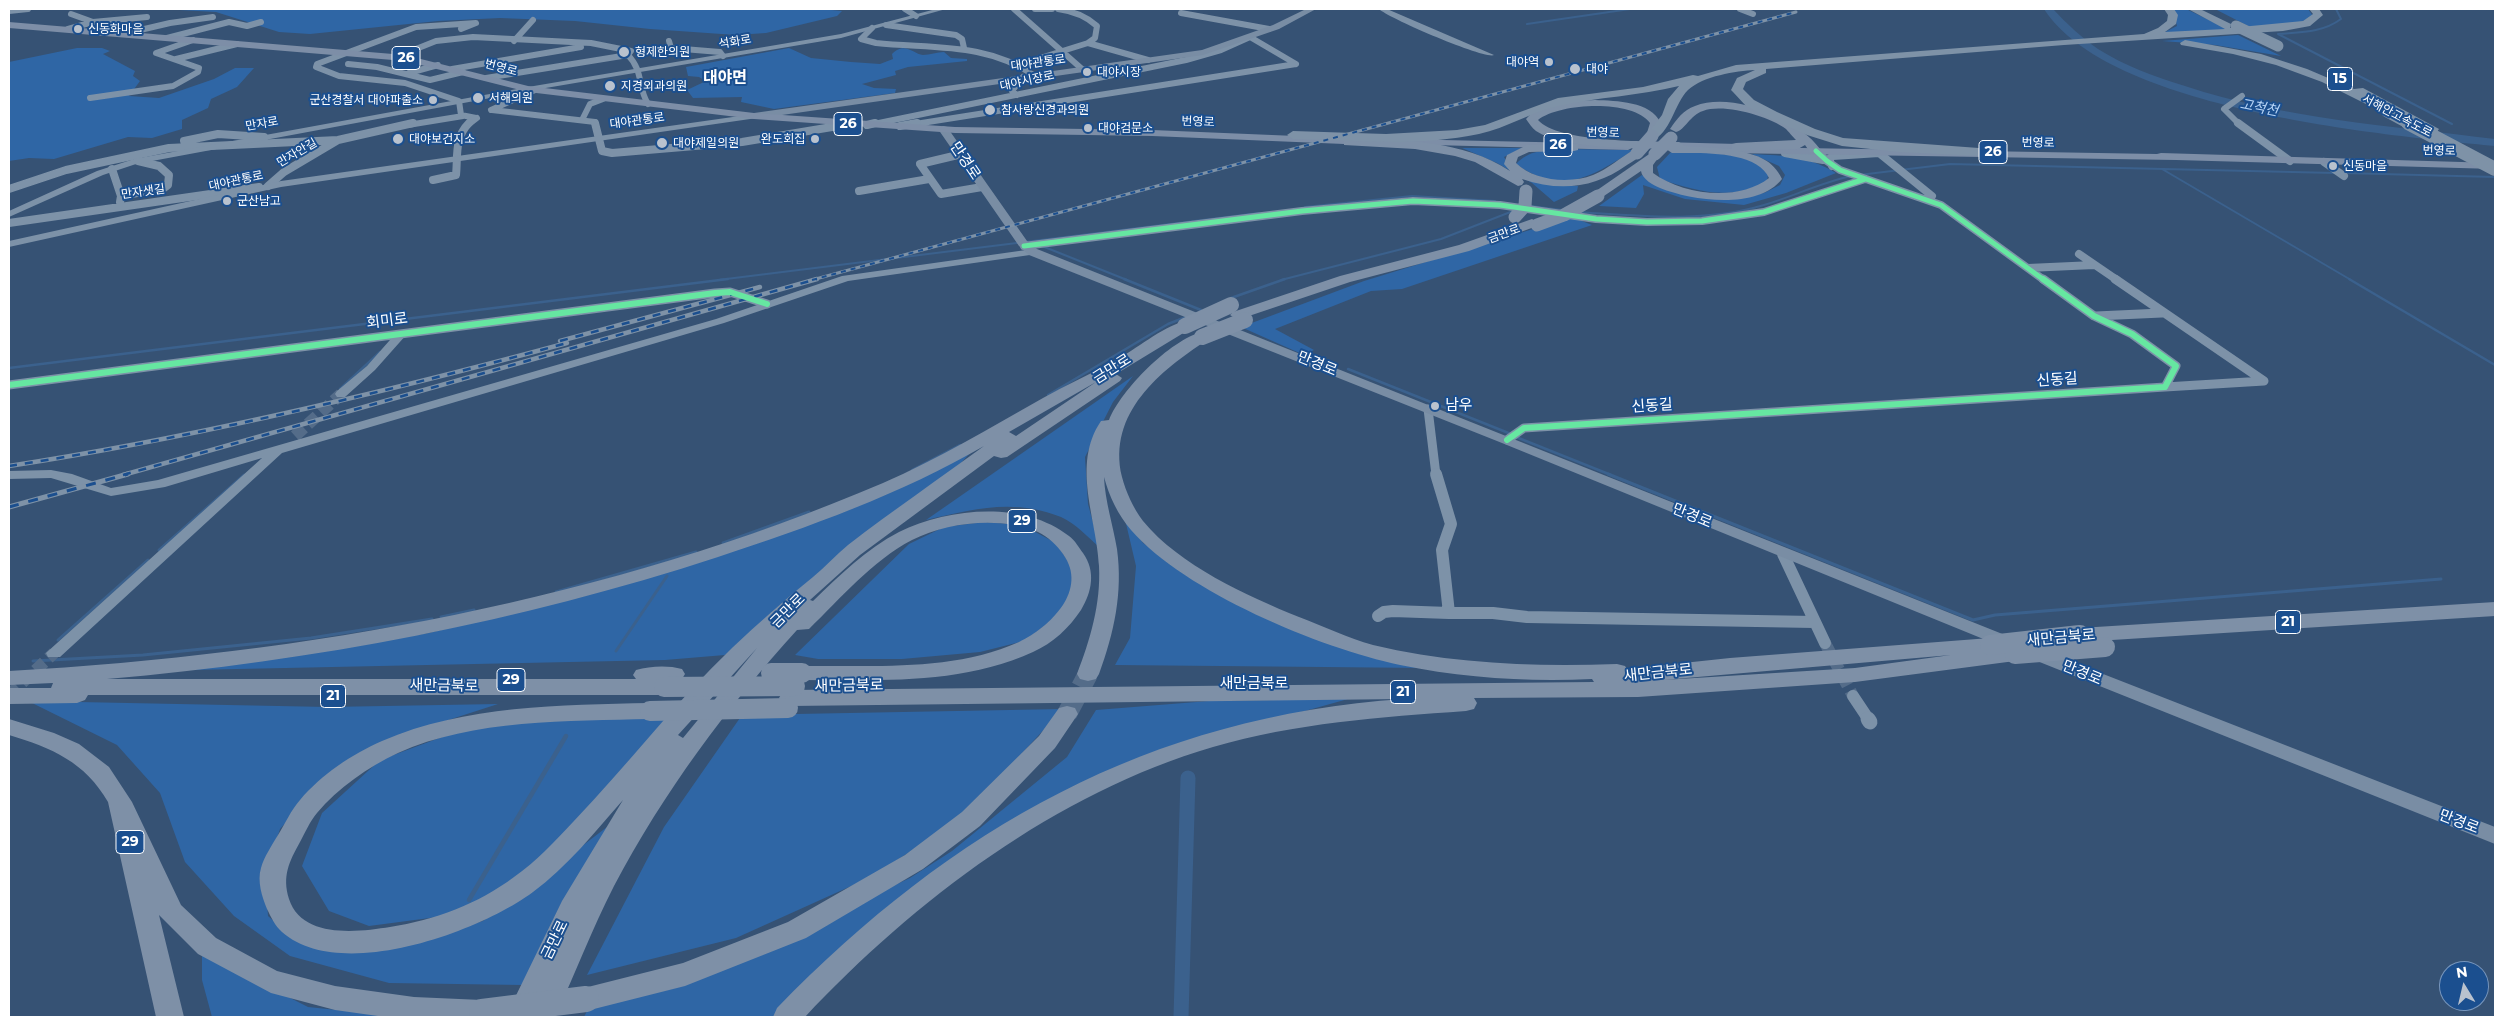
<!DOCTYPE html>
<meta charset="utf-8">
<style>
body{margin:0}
#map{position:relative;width:2504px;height:1026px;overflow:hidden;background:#365274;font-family:Montserrat,sans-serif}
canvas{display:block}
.frame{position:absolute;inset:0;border:10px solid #fff;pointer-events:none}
.north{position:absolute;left:2439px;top:961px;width:50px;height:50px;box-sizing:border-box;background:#1b4f8f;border:1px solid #7695bc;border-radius:50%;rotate:351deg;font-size:14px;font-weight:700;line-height:20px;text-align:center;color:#fff}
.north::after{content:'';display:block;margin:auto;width:18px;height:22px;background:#b9c2ce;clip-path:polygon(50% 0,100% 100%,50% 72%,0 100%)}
</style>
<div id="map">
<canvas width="2504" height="1026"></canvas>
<div class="frame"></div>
<div class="north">N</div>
</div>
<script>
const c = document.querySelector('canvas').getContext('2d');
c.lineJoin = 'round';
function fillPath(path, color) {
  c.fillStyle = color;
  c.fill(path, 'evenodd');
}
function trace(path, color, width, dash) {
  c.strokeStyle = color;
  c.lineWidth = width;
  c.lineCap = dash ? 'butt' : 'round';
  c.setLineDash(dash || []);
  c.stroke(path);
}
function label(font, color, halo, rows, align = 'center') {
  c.font = font + ' Montserrat,"Noto Sans KR",sans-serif';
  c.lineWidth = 4;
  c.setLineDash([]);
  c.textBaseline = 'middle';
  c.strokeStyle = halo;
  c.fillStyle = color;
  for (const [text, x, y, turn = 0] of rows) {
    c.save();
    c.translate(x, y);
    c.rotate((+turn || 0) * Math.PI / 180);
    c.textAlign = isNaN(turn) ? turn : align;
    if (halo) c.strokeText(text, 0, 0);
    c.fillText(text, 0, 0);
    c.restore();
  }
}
fillPath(new Path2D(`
 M161 9H821L842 11 837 16 766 33 736 35 650 29 575 21 500 18 438 21 310 34 279 32 216 12Z
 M2173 9H2186L2230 30 2161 34 2177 26Z
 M2215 9H2308L2313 16 2299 23 2250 27Z
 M2238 35 2281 56 2215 45 2162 41Z
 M77 48H102L110 51 103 54 135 71 133 76 140 81 129 96 159 98 214 79 235 68H254L237 87 211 99 208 108 182 120V129L152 138 128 137 54 159 29 158 9 161V62Z
 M789 48 811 58 851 62 880 64 893 59 892 54C905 41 913 54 923 55 930 55 937 52 944 52L951 58 967 59V61L908 67 895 71 896 75 862 84 874 88 896 89 895 93 774 109 741 102 742 97 693 98 687 90 706 81 699 77 688 76 686 67Z
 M1462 148H1522L1504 157C1519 185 1549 183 1578 186L1577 191 1554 202 1532 183 1497 163Z
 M1563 149 1634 150C1592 176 1563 197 1516 164 1529 150 1545 150 1563 149Z
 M1671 152C1705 153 1740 150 1769 170L1767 181C1732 202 1696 191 1660 179L1657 167Z
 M1752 154C1786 156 1806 155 1836 173L1786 193 1744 205 1685 199 1643 185 1644 194 1636 208 1599 206 1642 175 1656 185 1736 197 1764 193 1780 185 1785 175 1779 166Z
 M1572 217 1592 225 1402 289 1371 291 1275 329 1314 350 1304 355 1241 327 1364 281Z
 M1133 376 1113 402 1085 457 1088 504 1100 548C1089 538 1075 523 1061 517 1013 498 973 509 926 520Z
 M970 453 961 463 725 655 665 660 190 670 429 633 664 573Z
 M1124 515 1143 543 1222 595 1427 668 1115 665 1130 638 1136 566Z
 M984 522 1022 525 1056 543 1073 569 1072 596 1057 617 1024 641 980 652 902 659H818L795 655 909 544 944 527Z
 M1348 699 1154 753 882 916 779 1017H584L588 1009 690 980 910 878 952 851 1067 757 1096 710 1209 701Z
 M28 701 328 707 498 704 405 734 325 779 280 829 265 875 268 916 294 939 411 942 483 921 611 824 523 985 389 983 290 956 234 916 185 862 160 793 117 745Z
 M1063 709 961 819 869 878 736 938 587 975 664 827 742 715Z
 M671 717 569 834 504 889 445 916 369 926 329 911 302 866 322 813 380 760 461 730 562 718Z
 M202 953 308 1007 406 1017H212L202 980Z`), '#2f66a5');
trace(new Path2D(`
 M2336 9 2341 19C2322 33 2300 32 2278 34L2452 124
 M1527 24 1630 9
 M2162 169 2351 280
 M2343 173 2495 177
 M1859 175 1950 164 2335 173
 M1531 206 1562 210
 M1305 207 1412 196 1495 201
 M1578 212C1640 216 1704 223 1764 205 1794 196 1820 183 1851 176
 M1042 246 1127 280
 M718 280 1259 213
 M1281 280 1441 239 1513 211`), '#3b618d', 2);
trace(new Path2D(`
 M1124 279 1201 310
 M2349 279 2495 365
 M1231 298 1285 279
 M9 368 728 279
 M1348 369 1511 434
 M340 389 380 352
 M1048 395 1168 324 1186 317
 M1516 437 1611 475
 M912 470 960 445`), '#3b618d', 2.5);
trace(new Path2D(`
 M1608 474 1973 620 1995 615 2441 579
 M723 543 809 512
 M159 550 244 475
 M556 592 696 552
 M441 617 474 610
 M58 640 148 560
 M616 651 667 576
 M33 661 143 655 311 638 432 619`), '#3b618d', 3);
trace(new Path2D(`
 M469 900 566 736`), '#3b618d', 4.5);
trace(new Path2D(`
 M1181 1017 1188 778`), '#3b618d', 15);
fillPath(new Path2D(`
 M2044 9H2053C2067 24 2081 37 2098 49 2125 66 2155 77 2185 86 2285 119 2391 126 2495 139V146C2382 135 2109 110 2044 9Z`), '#3b618d');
trace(new Path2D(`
 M1825 643 1853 696
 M9 695 54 653`), '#546c89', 12, [12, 6]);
trace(new Path2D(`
 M295 436 341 394`), '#546c89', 12, [12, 5.5]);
trace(new Path2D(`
 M1067 714 1088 674`), '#546c89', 20, [20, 10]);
trace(new Path2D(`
 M905 9 916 16
 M1014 9 1082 69
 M1035 9H1052
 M1740 9 1753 14
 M9 11 28 9
 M1181 13 1269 29
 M93 22 147 17
 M886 25 956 35 962 39 964 48
 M872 28 861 39 876 43C932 49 986 42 1035 76
 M68 29 93 22 71 14
 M461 29 476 23 416 27 317 64 316 67 339 76 405 83 459 101 461 115 476 118
 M123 34 170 23 213 17
 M167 38 229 22 247 26 261 22
 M514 41 533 20
 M669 41 671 48 720 52 723 56
 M1088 43 1148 60
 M396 57 436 41 473 37 591 43 631 51 628 55C644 72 637 86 648 104
 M176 59 237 44
 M348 64 377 67 430 80 463 72
 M1021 64 1088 43 1095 38 1097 26C1086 16 1073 11 1058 9
 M452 69 581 47
 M409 73 438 65
 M486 78 628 55
 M1017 95 1012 91 1023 77
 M90 98 173 86 198 72 199 68 156 53 193 40
 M491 110 535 90
 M492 110 595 122 596 125
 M582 120 590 104 603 99
 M408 125 463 116
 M468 125 477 118
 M846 125 850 124
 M869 125 1186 60 1221 50 1250 37 1296 64
 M909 125 1296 64
 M2240 125 2224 109 2242 96`), '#7d92a8', 6);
trace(new Path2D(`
 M595 123 602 151 612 153 742 142 850 124
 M2238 123 2290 161
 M867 125 875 123
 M900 126 917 123
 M184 141 218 134 264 137
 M1816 151 1827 161 1840 170 1941 205 2044 280
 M1785 153 1823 160
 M962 154 920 164 941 194 982 187
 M2324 162 2344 176
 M1832 166 1829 159 1833 156 1879 153 1932 196
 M112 169 121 196 120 202
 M433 180 456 175C458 156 454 138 469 123
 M268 186 284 172 338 140
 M9 189 66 170 169 148 338 140 413 123
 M859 191 929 179
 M121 196 164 188 168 185 169 175 159 166 138 161
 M9 223 259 187
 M1024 246 1302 211 1413 201 1500 205 1596 219 1647 222 1702 221 1764 212 1865 179
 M2079 254 2117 280
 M2028 268 2094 265`), '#7d92a8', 8);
trace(new Path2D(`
 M2115 279 2264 381 2165 387
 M2096 316 2162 313
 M9 385 715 293 730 292 767 304
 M1428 409 1436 475
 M1507 440 1524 428 2165 387 2176 366 2132 334 2094 316 2043 279`), '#7d92a8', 9);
trace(new Path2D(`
 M1436 474 1451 524 1442 550 1449 613H1493L1527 617 1814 622
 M1783 554 1825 643
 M1378 616 1384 612 1393 611 1449 613
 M1853 696 1869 720`), '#7d92a8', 12);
trace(new Path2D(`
 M1868 719 1870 722`), '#7d92a8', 15);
fillPath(new Path2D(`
 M936 9H946L841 38 528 91 136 164 103 175 9 217V211L97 171 134 159 528 87 841 34Z
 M1379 9H1387L1494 55C1486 60 1388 18 1379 9Z
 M754 114 758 116 757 118 281 187 9 247V241L281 181Z
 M1033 249 1037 250V254L848 281 724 323 282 453 60 657H48L46 653 262 458 165 487 111 496 51 478 9 479V471L51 470 72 474 111 488 158 480 716 319 842 276Z
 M401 331 407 334 375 370 345 397H337L335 394 337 391 367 366 397 332Z`), '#7d92a8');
fillPath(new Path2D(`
 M1306 9H1316L1279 29 1203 55 754 119 749 116 754 113 1202 50 1273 25Z
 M943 126 947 127 1027 241 1037 249 2015 639 2018 643 2015 647 2009 649 2003 647 1502 443 1029 255 1019 246 938 129Z
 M2034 647 2495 827V844L2027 657 2025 653 2027 649Z`), '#798da4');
fillPath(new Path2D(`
 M9 22 405 55 528 86 754 113 955 127 1152 130 1368 139 1374 142 1368 145 1152 136 955 133 754 119 528 92 405 61 9 28Z
 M1396 139 1628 144 1634 147 1628 150 1392 144V140Z
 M1661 142 1738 144 1744 147 2157 154 2161 153 2495 163V169L2176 160 1726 153 1721 150 1657 147 1655 145Z`), '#7d8ea7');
fillPath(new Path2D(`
 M1595 100C1617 101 1650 101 1661 123L1656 138H1648L1646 136 1650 123C1632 99 1560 103 1538 120 1558 143 1648 141 1679 142L1685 146 1732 149V144L1736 143 1796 140C1793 137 1788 131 1786 129 1769 116 1723 103 1703 111 1690 115 1685 130 1676 132L1670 129C1677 119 1683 110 1695 106 1732 91 1798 118 1820 149L1818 152H1810L1805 145 1798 149 1738 151C1758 155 1773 160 1782 179 1758 210 1692 201 1660 188 1653 185 1642 179 1641 171L1598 200 1593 199 1592 196 1593 193 1655 150 1661 154 1653 165V173C1683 195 1738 202 1769 178 1757 150 1699 153 1672 153L1666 149C1632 148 1564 149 1536 131 1532 128 1529 123 1526 119 1542 101 1573 101 1595 100Z
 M1348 138C1403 140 1463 140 1510 171L1504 164 1507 155 1527 145 1578 144V150L1574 151 1529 152 1518 157 1516 163C1534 181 1570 184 1593 175 1608 169 1620 158 1633 150L1637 149 1643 153C1639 158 1633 161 1627 165 1595 188 1560 192 1522 179L1524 182 1522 185 1518 186 1475 162 1455 156 1415 149 1344 145V139Z
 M1532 219 1539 223 1537 226 1469 251 1350 282 1243 318 1238 320 1230 315 1233 312 1340 276 1459 245Z
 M1185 321 1193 326 1190 329 1116 374 1122 378 1120 381 1007 457 1001 458 994 456 860 555 810 600 813 601C839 576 866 549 899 532 948 508 1023 500 1069 536 1075 540 1079 548 1083 553 1096 571 1092 592 1081 610 1069 628 1053 643 1033 652 961 685 879 680 802 680L794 678 791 673 794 668 802 666C873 665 952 672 1019 642 1050 627 1089 590 1063 554 1057 545 1048 537 1038 532 1000 516 948 522 912 540 872 561 841 598 809 629L797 630C727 707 663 793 614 886 592 929 575 974 555 1017L506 1016 562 901 623 800C595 832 567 867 533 892 479 932 340 983 282 932 275 926 271 917 267 909 262 897 257 881 261 868 264 857 272 845 278 835 285 824 291 810 300 800 321 775 352 754 382 741 465 705 561 705 650 703L658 705 661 711 658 717 650 719C569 721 473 719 398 753 368 767 338 788 317 813 310 821 305 833 300 842 289 862 282 876 289 899 302 939 358 932 390 927 435 920 478 904 514 877 536 862 555 841 573 822 628 765 675 702 732 648 758 623 786 599 813 577 825 567 836 555 848 545 892 511 939 479 984 446 901 494 809 527 718 557 519 622 315 661 107 679H636L633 675 636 670C650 666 668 665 682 669L685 674 682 679 671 682 675 687 672 692 664 695H88L85 700 77 703 9 704V688H51L53 683 9 685V671C307 654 607 601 883 483 938 459 990 428 1043 398 1066 385 1091 374 1114 361 1137 349 1160 328 1185 321ZM1096 382 1016 436 1009 432ZM757 648 683 738 678 735Z
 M1202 332 1207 334 1210 337 1207 340C1160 371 1107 413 1122 477 1126 492 1133 508 1143 521 1179 565 1247 596 1299 617 1323 626 1348 638 1373 645 1453 664 1535 667 1617 664L1625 666 1627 669 1730 658 1990 638 1998 640 2001 645 1998 649 2015 647 2023 649 2026 654 2023 659 2015 661 1855 682 1638 697 1474 698 1477 703 1474 709 1466 711C1380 717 1296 723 1213 747 1056 793 915 900 805 1017H773L777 1008C952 828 1149 716 1404 699L790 706 782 703 779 698 782 693 790 690 1594 682 1592 679C1528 682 1463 678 1400 665 1320 648 1185 592 1131 530 1118 515 1109 496 1104 477 1105 501 1113 525 1117 549 1123 593 1114 633 1099 674L1096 679 1088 681 1080 679 1077 674C1090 640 1101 604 1099 566 1097 519 1071 465 1101 421L1109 420C1121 390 1170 340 1202 332ZM1951 655 1855 668 1663 680Z
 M2495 602V616L2080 642 2073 640 2069 635 2073 630 2080 628Z
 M1067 706 1075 708 1078 714 1055 748 980 826 923 869 806 938 685 986 586 1011 576 1008 572 999 576 990 683 963 788 922 905 855 962 812 1039 736 1059 708Z
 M9 719 54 733 79 744 109 767 132 802 181 905 216 938 277 971 335 986 414 997 482 1000 492 1003 496 1012 494 1017H385L335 1010 271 993 198 954 159 915 184 1017H156L108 802C85 762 52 748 9 735Z`), '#7e90a7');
fillPath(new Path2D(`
 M2164 9H2174L2178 15 2176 24 2165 32 2225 29 2188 9H2200L2231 24 2230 28 2303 21 2313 14 2309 9H2319L2323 15 2310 26 2283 31 2064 45 1766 69V73L1746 82 1743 89 1754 100 1777 112 1815 129 1843 138 2006 150 2007 153 2006 156 2001 157 1899 152 1842 146 1807 135 1769 118 1746 106 1733 92 1731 90 1737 78 1755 70C1736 71 1703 76 1688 90 1675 102 1670 135 1652 140L1646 136 1662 115 1668 99 1679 86C1639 96 1598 97 1558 106 1531 112 1507 128 1479 134 1418 147 1355 140 1293 139L1287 135 1293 131 1386 134 1457 130 1485 125 1558 98 1643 87 1693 75 1698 76 1736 65 2144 34 2158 28 2167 21 2168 15Z
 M2185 40 2261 54 2307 69 2354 89 2363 88 2439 129 2437 132H2429L2375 103 2366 104 2322 82 2276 65 2233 54 2181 45 2180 43Z`), '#7e92a7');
const railFar2 = new Path2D(`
 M812 280 1796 12`);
const railFar1 = new Path2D(`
 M560 341 760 287
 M9 466C198 437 383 393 567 343
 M123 475 817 279`);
const rail = new Path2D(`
 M9 507 128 474`);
trace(railFar2, '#7e92a7', 3);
trace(railFar1, '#7e92a7', 4.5);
trace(rail, '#7e92a7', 5);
trace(railFar2, '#1b4f8f', 2, [5]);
trace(railFar1, '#1b4f8f', 2.5, [8]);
trace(rail, '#1b4f8f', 3, [10]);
trace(new Path2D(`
 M1637 153 1652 136
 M1655 154 1671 138
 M1515 217 1525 206 1526 191
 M1537 225 1564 215 1598 196`), '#7e90a7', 13);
trace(new Path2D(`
 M1185 326 1231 305
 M1202 337 1245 320`), '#7e90a7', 16);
trace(new Path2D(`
 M1990 645 2080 635
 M2015 654 2105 647
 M771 673H802
 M664 687 795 686
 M650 711 788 708`), '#7e90a7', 20);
trace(new Path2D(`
 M482 1012 586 999`), '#7e90a7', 26);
trace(new Path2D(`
 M2236 26 2278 46
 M2387 112 2411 125`), '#7e92a7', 11);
trace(new Path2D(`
 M2408 123 2495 169`), '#7e92a7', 14);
trace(new Path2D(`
 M1816 151 1827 161 1840 170 1941 205 2044 280
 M1024 246 1302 211 1413 201 1500 205 1596 219 1647 222 1702 221 1764 212 1865 179`), '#66e7a1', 5);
trace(new Path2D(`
 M9 385 715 293 730 292 767 304
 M1507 440 1524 428 2165 387 2176 366 2132 334 2094 316 2043 279`), '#66e7a1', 6);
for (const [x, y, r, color] of [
 [78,29,5,"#b9c2ce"],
 [624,52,6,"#b9c2ce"],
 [1549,62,5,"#b9c2ce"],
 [1575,69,6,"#b9c2ce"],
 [1087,72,5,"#b9c2ce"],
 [610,86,6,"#b9c2ce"],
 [478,98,6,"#b9c2ce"],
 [433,100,5,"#b9c2ce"],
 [990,110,6,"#b9c2ce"],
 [1088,128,5,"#b9c2ce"],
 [398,139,6,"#b9c2ce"],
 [815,139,5,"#b9c2ce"],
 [662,143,6,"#b9c2ce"],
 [2333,166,5,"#b9c2ce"],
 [227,201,5,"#b9c2ce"],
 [1435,406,5,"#b9c2ce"]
]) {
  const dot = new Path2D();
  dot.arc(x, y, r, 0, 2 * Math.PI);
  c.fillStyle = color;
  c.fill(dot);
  trace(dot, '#1b4f8f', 2);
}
label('12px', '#fff', '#1b4f8f', [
 ["신동화마을",88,29],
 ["형제한의원",635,52],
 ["대야역",1539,62,"right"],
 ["대야",1586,69],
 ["대야시장",1097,72],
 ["지경외과의원",621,86],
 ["서해의원",489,98],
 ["군산경찰서 대야파출소",423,100,"right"],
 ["참사랑신경과의원",1001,110],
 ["대야검문소",1098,128],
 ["대야보건지소",409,139],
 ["완도회집",805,139,"right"],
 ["대야제일의원",673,143],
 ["신동마을",2343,166],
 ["군산남고",237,201]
], 'left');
label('12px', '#fff', '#1b4f8f', [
 ["석화로",735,42,-10],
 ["대야관통로",1038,63,-8],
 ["번영로",501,68,15],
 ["대야시장로",1027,81,-12],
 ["서해안고속도로",2397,116,28],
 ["대야관통로",637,121,-8],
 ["번영로",1198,122,2],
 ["만자로",262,124,-10],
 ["번영로",1603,133,2],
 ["번영로",2038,143,1],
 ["번영로",2439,151,1],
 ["만자안길",297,153,-30],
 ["대야관통로",236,181,-12],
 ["만자샛길",143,192,-8],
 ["금만로",1504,234,-20]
]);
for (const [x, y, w] of [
 [406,58,28],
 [2340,79,25],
 [848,124,28],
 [1558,145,28],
 [1993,152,28],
 [1022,521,28],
 [2288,622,25],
 [511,680,28],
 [1403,692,25],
 [333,696,25],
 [130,842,28]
]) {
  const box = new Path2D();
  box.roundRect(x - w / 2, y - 11.5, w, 23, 4);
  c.fillStyle = '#1b4f8f';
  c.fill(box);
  trace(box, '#fff', 1);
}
label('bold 14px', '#fff', null, [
 ["26",406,58],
 ["15",2340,79],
 ["26",848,124],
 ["26",1558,145],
 ["26",1993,152],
 ["29",1022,521],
 ["21",2288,622],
 ["29",511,680],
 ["21",1403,692],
 ["21",333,696],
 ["29",130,842]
]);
label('italic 14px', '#b5d3f5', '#1b4f8f', [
 ["고척천",2259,108,11]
]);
label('15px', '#fff', '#1b4f8f', [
 ["만경로",965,161,56],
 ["회미로",387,321,-7],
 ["만경로",1317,364,22],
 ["금만로",1112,369,-32],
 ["신동길",2057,380,-4],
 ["신동길",1652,406,-4],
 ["만경로",1692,516,22],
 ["금만로",788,611,-45],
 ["새만금북로",2061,638,-5],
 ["새만금북로",1658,673,-6],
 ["만경로",2082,673,22],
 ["새만금북로",1254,684],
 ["새만금북로",444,686,1],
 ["새만금북로",849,686,-1],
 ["만경로",2459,822,21],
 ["금만로",555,940,-64]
]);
label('15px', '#fff', '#1b4f8f', [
 ["남우",1445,406]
], 'left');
label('bold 16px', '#fff', '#1b4f8f', [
 ["대야면",725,78]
]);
</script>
